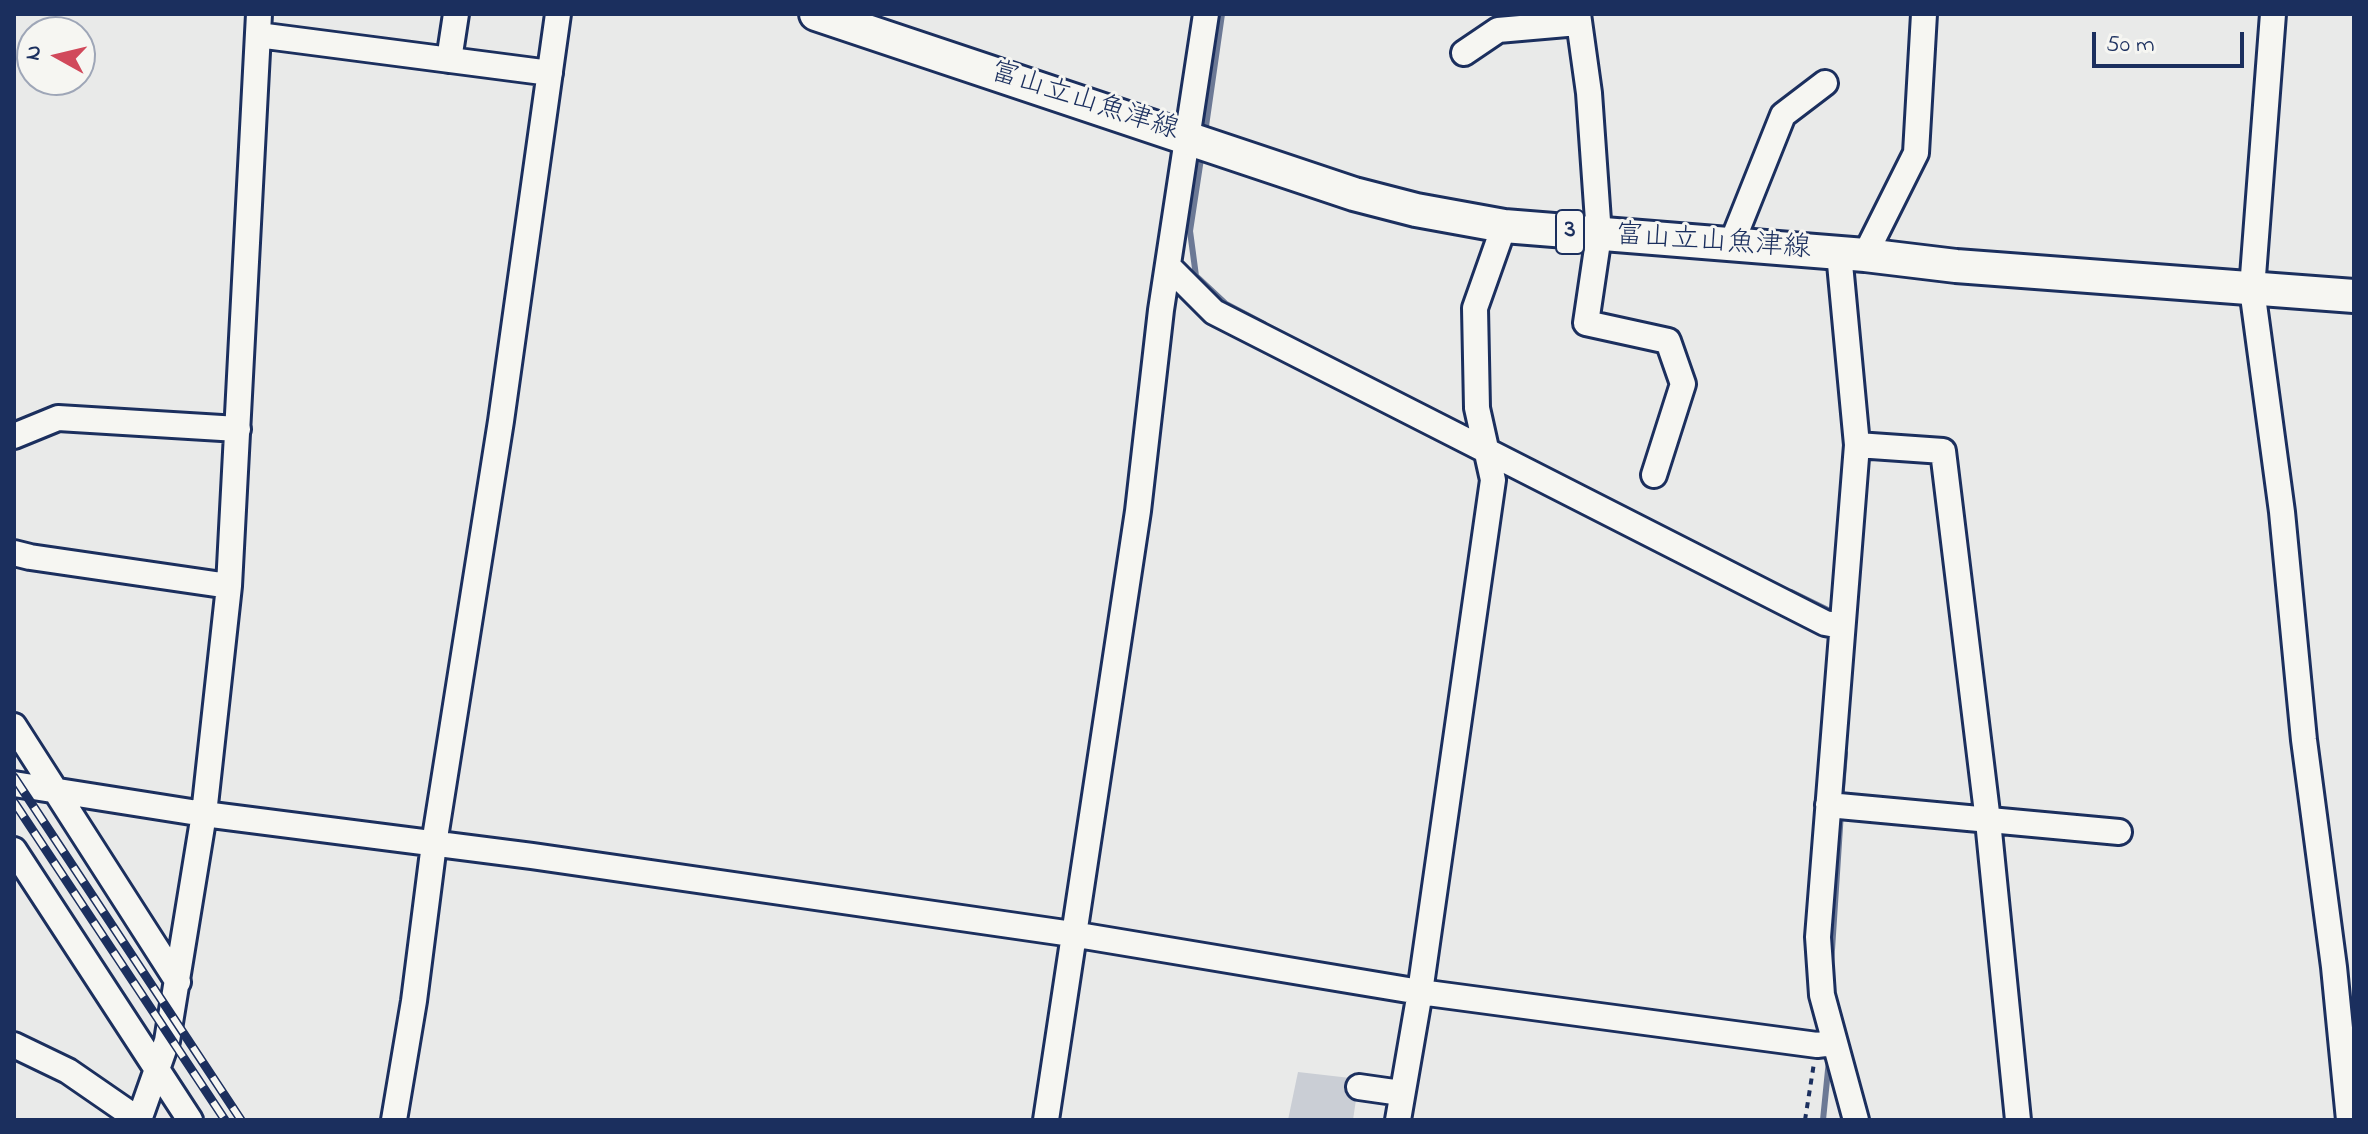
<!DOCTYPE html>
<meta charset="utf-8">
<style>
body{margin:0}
#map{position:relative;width:2368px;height:1134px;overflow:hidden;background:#e9eae9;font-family:"Indie Flower",sans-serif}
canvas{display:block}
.frame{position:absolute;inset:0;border:16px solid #1b2f5e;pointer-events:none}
.north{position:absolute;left:16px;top:16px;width:80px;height:80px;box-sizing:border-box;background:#f6f6f2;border:2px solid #9ea6b7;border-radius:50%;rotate:278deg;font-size:22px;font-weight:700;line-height:32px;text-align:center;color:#1b2f5e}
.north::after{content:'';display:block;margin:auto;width:28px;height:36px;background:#d1495b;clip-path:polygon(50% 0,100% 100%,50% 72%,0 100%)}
.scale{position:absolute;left:2092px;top:32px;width:152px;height:36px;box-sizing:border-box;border:4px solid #1b2f5e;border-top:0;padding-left:10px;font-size:24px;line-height:28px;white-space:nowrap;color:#1b2f5e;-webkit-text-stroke:6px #f6f6f2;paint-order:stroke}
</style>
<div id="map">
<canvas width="2368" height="1134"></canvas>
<div class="frame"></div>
<div class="north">N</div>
<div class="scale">50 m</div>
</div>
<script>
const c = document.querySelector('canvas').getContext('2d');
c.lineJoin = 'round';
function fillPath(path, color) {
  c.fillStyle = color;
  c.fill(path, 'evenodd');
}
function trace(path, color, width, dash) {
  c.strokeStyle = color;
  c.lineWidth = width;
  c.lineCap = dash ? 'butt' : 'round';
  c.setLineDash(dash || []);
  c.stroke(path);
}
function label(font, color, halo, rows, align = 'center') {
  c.font = font + ' "Indie Flower","Klee One",sans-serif';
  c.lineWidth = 6;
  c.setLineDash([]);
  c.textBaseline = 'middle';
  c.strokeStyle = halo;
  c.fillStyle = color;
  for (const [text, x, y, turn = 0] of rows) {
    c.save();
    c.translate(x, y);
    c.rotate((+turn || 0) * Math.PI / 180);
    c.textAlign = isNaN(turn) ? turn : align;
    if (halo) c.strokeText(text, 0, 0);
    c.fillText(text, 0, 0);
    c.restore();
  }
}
fillPath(new Path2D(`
 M1298 1072 1359 1079 1353 1120H1288Z`), '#caced5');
trace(new Path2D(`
 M1205 133 1222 14
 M1202 152 1190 231 1196 276 1226 304 1264 324
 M1791 592 1838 615
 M1841 801 1845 753
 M1831 965 1841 812
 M1823 1120 1829 1060`), '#6c7995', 6);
const minor = new Path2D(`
 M1578 14 1589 93 1599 235 1586 323 1668 341 1683 384 1654 475
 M2273 14 2252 289 2282 512 2304 740 2334 967 2349 1120
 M258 35 550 73
 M1464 53 1498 30 1578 23
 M449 60 456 14
 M1731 245 1783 115 1825 83
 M1839 253 1857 445 1818 937 1822 995 1856 1120
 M1865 255 1916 153 1924 14
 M1168 266 1214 312 1825 623 1841 626
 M14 436 58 418 238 429
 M1857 445 1943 451 1988 821 2018 1120
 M14 553 30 557 229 586
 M14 726 178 982
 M14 784 204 814 532 856 1072 934 1420 992 1817 1045 1833 1043
 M1828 805 2119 832
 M14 850 190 1120
 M14 1045 68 1071 139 1120
 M1359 1087 1401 1093
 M139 1120 167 1041 204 814 229 586 259 14
 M394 1120 414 1001 434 844 501 421 558 14
 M1046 1120 1138 511 1161 310 1206 14
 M1398 1120 1420 992 1493 480 1477 408 1475 308 1504 226`);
const major = new Path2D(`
 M816 14 1354 194 1416 210 1504 226 1865 255 1956 266 2354 296`);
trace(minor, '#1b2f5e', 30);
trace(major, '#1b2f5e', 38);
trace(new Path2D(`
 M1805 1120 1814 1063`), '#1b2f5e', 4, [6, 6]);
trace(minor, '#f6f6f2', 24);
trace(major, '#f6f6f2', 32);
const rail = new Path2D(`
 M14 777 241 1120
 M14 802 225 1120`);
trace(rail, '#1b2f5e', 9);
trace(rail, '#f6f6f2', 6, [18]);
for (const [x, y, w] of [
 [1570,232,28]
]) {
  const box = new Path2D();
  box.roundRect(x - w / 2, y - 22, w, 44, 6);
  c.fillStyle = '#f6f6f2';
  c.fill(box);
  trace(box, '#1b2f5e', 2);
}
label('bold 26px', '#1b2f5e', null, [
 ["3",1570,232]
]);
label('28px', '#1b2f5e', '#f6f6f2', [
 ["富山立山魚津線",1084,103,18],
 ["富山立山魚津線",1713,244,4]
]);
</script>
